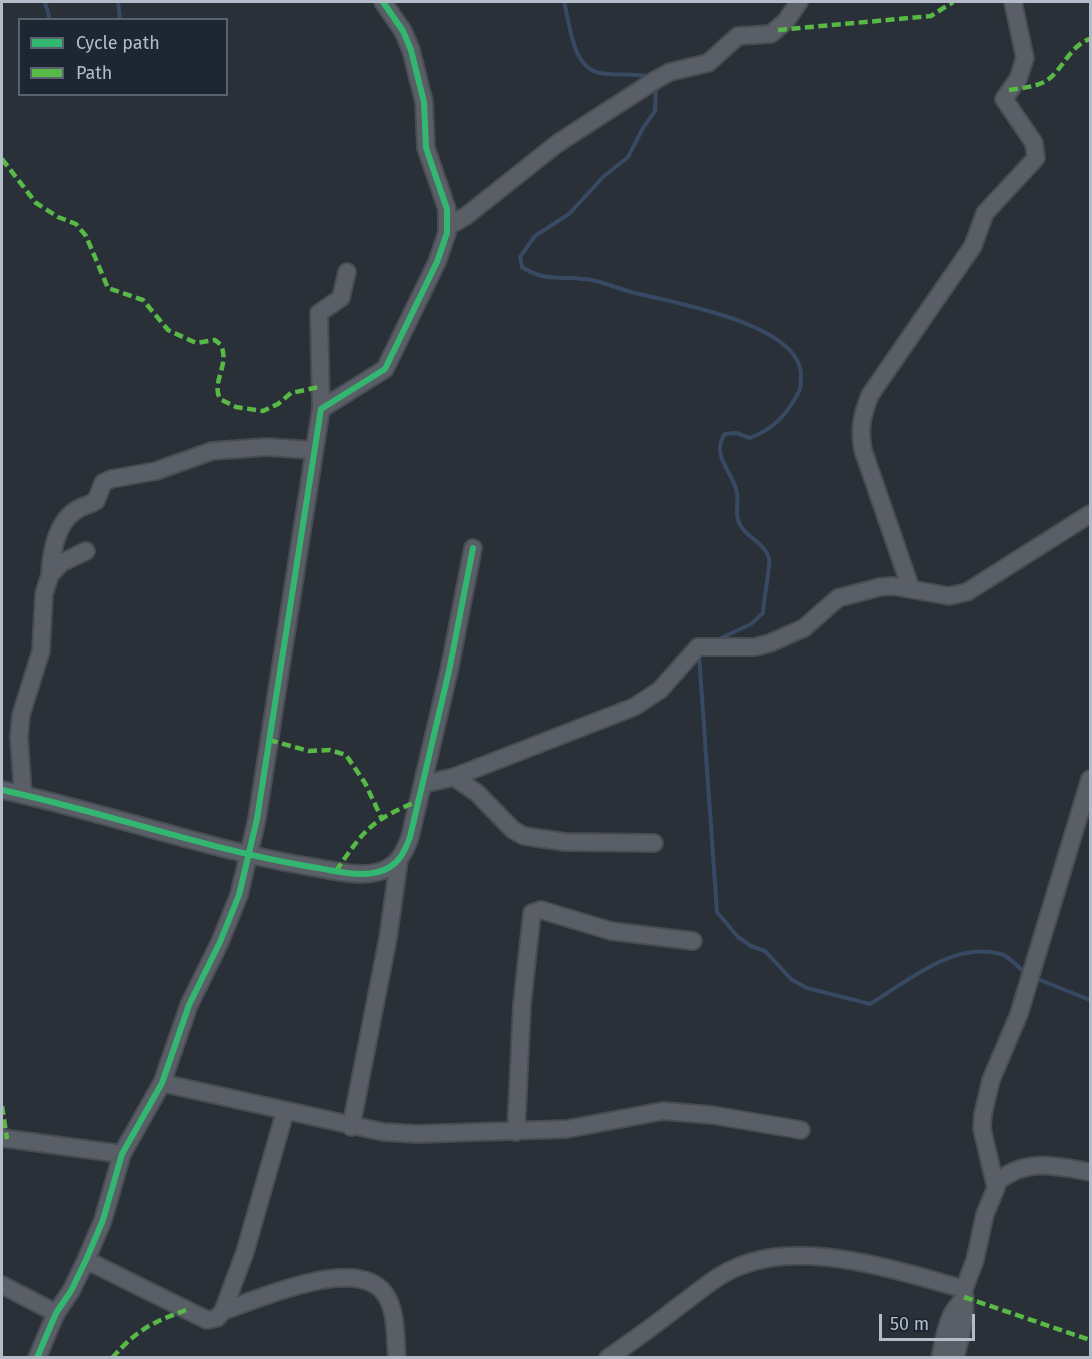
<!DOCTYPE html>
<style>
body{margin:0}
#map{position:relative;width:1092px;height:1359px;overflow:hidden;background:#2a3038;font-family:"Fira Sans",sans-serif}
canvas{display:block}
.frame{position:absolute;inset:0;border:3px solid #b4bcc9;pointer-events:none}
.legend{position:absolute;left:18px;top:18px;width:210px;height:78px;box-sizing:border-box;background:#1d2633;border:2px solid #59626f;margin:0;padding:8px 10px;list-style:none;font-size:18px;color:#b4bcc9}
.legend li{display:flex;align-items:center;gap:12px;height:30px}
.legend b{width:30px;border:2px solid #59626f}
.scale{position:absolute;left:879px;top:1314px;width:96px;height:27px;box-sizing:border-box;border:3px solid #b4bcc9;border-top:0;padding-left:8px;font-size:18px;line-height:21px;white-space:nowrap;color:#b4bcc9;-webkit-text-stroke:4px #1d2633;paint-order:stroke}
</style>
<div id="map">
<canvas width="1092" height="1359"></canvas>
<div class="frame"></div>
<ul class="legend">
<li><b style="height:8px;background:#33b770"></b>Cycle path</li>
<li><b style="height:8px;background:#58b947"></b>Path</li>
</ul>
<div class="scale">50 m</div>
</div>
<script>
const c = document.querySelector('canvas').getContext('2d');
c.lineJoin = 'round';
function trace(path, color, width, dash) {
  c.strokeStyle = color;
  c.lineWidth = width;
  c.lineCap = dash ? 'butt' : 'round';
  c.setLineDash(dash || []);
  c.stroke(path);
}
trace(new Path2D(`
 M45 2 50 20
 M118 2 120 20
 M564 2C570 24 572 68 600 73 616 76 635 73 651 77
 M656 87 655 111 643 128 628 157 603 177 569 214 535 236 520 257 522 267C546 284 569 274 596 281 609 284 622 290 635 293 675 303 802 324 801 376 801 384 801 390 796 397 784 418 772 429 750 438L736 433 725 434C710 456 733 471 737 493 739 501 735 512 738 520 743 537 764 541 769 558 771 563 763 603 763 613L751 624 715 641
 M699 655 717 912 738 937 751 946 765 951 792 980 807 988 870 1004C908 981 953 941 1001 954 1009 956 1019 968 1026 974
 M1035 978 1090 1000`), '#384963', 4);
const minor = new Path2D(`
 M447 227 466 216 558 143 657 79 670 72 708 63 738 36 771 34 786 21 799 2
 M321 409 319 313 341 298 347 272
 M50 575C51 555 56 523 75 511 81 506 90 505 96 501L103 483 111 479 156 471 212 451 266 447 312 450
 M911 589 863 450C859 429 862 415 870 395L973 246 985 213 1036 158 1034 143 1004 99 1018 79 1025 58 1013 2
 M454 777 634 707 660 690 698 647H755L770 643 804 628 838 598 880 587 893 586 949 596 967 592 1090 514
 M424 784 454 777 477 793 513 830 524 836 565 842 654 843
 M2 790C104 812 202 848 306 866 328 869 357 878 378 872 397 867 404 854 410 837L449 671 473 548
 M23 795 19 737 21 715 41 651 44 594 50 575 61 563 86 551
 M162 1083 383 1132 418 1134 567 1129 663 1111 712 1115 801 1130
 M351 1127 388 938 399 860
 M516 1132 522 1005 532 913 541 910 611 931 693 941
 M2 1138 122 1154
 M996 1183C1025 1157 1056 1166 1090 1172
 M86 1260 207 1320 217 1318 223 1311 245 1252 285 1112
 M2 1285 56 1313
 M223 1311C259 1299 357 1254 385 1294 397 1311 395 1338 397 1358
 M37 1358 56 1313 71 1291 86 1260 103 1220 122 1154 162 1083 189 1005 220 942 239 895 257 819 321 409 385 369 437 262 447 233V209L426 148 424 102 411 50 403 31 383 2
 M608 1358C631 1342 654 1326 675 1309 696 1294 716 1275 740 1266 805 1239 898 1271 964 1289
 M940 1358C945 1338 947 1311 965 1299
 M955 1358 965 1319 964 1289 975 1260 985 1214 996 1188 982 1129 983 1114 991 1080 1019 1014 1090 779`);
trace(minor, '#484c53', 20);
trace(minor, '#5a5e66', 16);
trace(new Path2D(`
 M778 30 931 16 953 2
 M1009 90C1022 88 1035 87 1046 81 1063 70 1070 45 1090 39
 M2 159 36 203 58 217 76 224 86 236 108 288 143 300 168 330 196 343 215 340 221 345C230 366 211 381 220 399L236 407 263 411 278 404 291 393 319 387
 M269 740 309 751 330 750 346 755 365 783 381 817
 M336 871C366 827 371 821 420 800
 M2 1106 7 1139
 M964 1297 1090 1340
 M112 1358C138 1329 151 1323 186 1310`), '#58b947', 4.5, [9, 4.5]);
trace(new Path2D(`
 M2 790C104 812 202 848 306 866 328 869 357 878 378 872 397 867 404 854 410 837L449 671 473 548
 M37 1358 56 1313 71 1291 86 1260 103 1220 122 1154 162 1083 189 1005 220 942 239 895 257 819 321 409 385 369 437 262 447 233V209L426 148 424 102 411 50 403 31 383 2`), '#33b770', 6);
</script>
